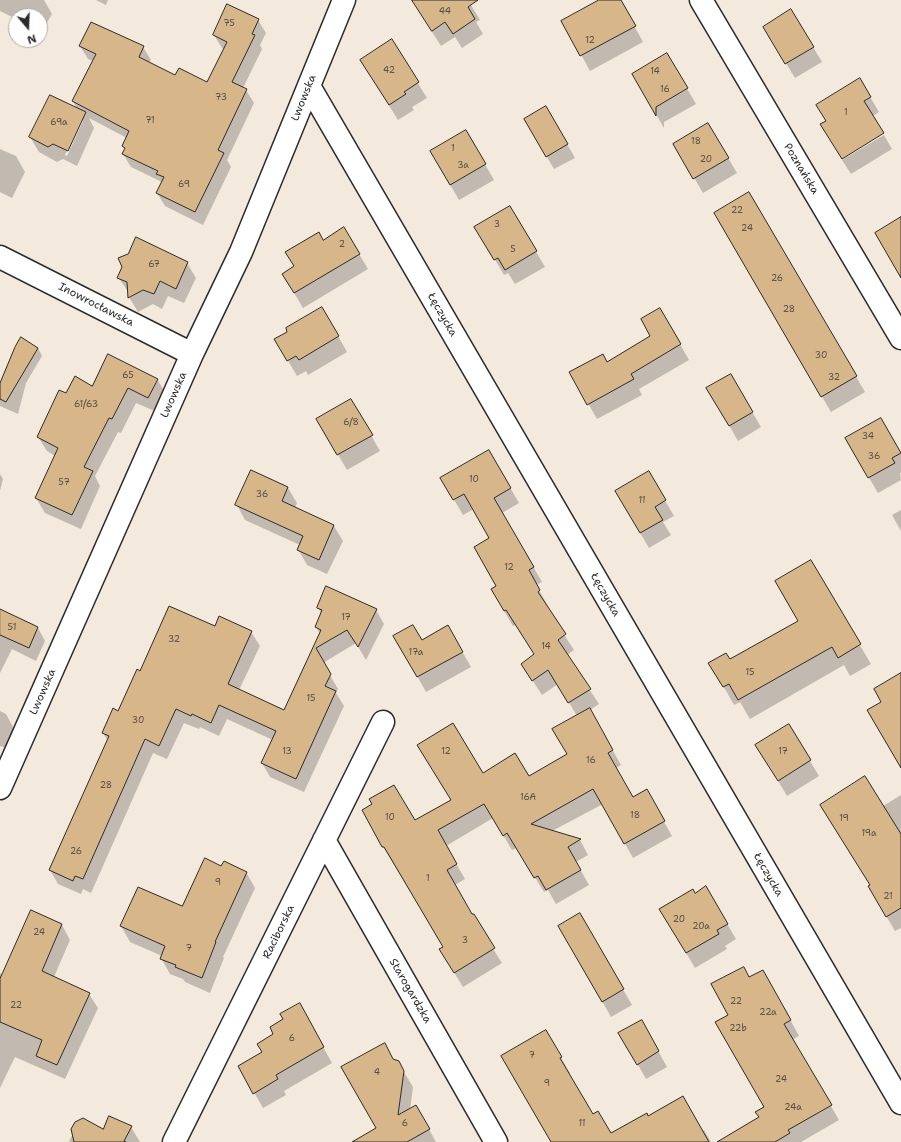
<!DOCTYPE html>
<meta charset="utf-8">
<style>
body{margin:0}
#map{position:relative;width:901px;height:1142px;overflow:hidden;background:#f3e9dc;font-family:"Shantell Sans",sans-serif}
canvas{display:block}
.north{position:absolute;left:8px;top:8px;width:40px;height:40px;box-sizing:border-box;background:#fff;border:1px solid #aaa;border-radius:50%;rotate:161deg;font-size:11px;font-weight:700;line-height:16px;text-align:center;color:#2b2b2b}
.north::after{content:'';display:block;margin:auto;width:14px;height:18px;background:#2b2b2b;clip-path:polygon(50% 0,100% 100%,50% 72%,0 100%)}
</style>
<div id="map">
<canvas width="901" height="1142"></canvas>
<div class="north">N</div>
</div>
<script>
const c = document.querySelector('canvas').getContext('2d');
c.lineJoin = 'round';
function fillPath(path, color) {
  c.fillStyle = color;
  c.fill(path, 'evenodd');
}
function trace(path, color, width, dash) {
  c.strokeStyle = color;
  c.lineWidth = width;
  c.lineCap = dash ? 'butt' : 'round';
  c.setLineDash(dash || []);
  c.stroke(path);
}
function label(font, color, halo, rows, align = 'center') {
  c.font = font + ' "Shantell Sans",sans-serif';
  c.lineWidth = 3.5;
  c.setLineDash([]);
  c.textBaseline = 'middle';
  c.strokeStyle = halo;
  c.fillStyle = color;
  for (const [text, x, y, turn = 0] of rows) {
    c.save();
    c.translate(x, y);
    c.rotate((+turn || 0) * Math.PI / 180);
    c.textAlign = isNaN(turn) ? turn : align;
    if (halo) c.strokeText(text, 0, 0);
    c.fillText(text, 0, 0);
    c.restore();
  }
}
fillPath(new Path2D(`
 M0 0H44L52 14 41 33H40V16H16V19L0 11Z
 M96 0H108L106 5Z
 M412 0H468L480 20 476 22 483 34 462 48 455 37 441 46Z
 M601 0H620L643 42 590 71 563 21Z
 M258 20 266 33 260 45 262 49 243 88 246 90 254 103 227 160 231 167 203 225 165 206 157 193 162 182 131 167 123 154 125 150 123 146 127 138 89 118 94 128 77 166 63 159 57 162 39 152 30 137 77 109 73 101 93 61 88 59 80 46 143 47 151 60 149 63 175 77 208 83 224 49 222 48 214 35ZM81 121H83L67 156 65 155Z
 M391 40 427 98 412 107 414 110 398 120 361 60Z
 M773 42 813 47 822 62 795 78Z
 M667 54 696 104 664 122V128L633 74Z
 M860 80 879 112 873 116 883 133 841 158 821 125 827 122Z
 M546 107 575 158 554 169 525 119Z
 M708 124 737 173 703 193 674 144Z
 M466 131 494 180 459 200 431 152Z
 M884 135 892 149 851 174 842 160Z
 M0 149 16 156 25 172 12 198 0 192Z
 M748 193 865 392 831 412 715 213Z
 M510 207 545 267 515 284 508 273 504 275 476 227Z
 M344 229 368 269 303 308 283 274 295 267 323 241Z
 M187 263 196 278 184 303 168 296 162 309 153 304 138 312 129 297V293L118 277Z
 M322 308 347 352 308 375 306 371 297 376 276 340Z
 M660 309 689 360 639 389 642 395 597 419 571 373 607 363 652 336Z
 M38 348 42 356 26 383 18 414 0 406V383Z
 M730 375 761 427 738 441 708 388Z
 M157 379 166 394 157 412 136 403 121 433 118 432 95 476 100 486 81 529 45 513 36 498 55 456 47 451 38 437 66 394 93 387Z
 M351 400 380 451 347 470 318 420Z
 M880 419 901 455V473H900L901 480 878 493 846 439Z
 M489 451 519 503 502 513 542 582 536 585 548 606 546 607 574 650 567 655 599 704 590 710 621 765 616 768 633 798 646 790 672 836 633 858 603 804 552 831 580 840 588 855 576 862 589 885 556 904 548 890 544 892 517 848 512 850 493 818 446 846 465 879 455 885 472 916 502 963 463 987 449 964 444 947 383 847 415 822 452 800 483 774 528 777 568 755 577 716 558 684 542 695 522 664 535 655 516 625 513 626 492 590 498 586 490 538 474 509 463 515 442 479Z
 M252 472 288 488 297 503 295 508 334 526 343 541 327 574 307 565 298 549 300 545 245 520 237 505Z
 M649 473 674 516 663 522 671 535 649 548 625 507Z
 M0 474 3 479 0 491Z
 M901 510V531L892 515Z
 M810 561 871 664 850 676 844 665 750 719 740 702 734 705 721 682 730 661 799 621Z
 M318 608 376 610 384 624 366 660 356 643 323 663 338 689 336 693 344 706 304 792 270 777 262 763 273 740 227 719 219 736 200 727 199 729 184 723 167 759 153 753 91 893 83 889 81 894 58 884 50 870 108 741 103 733 118 712 140 672 215 627 251 632 260 646 239 690 284 711 320 634 316 627 322 614Z
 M0 610 38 628 45 641 36 661 12 649 0 673Z
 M448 627 471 667 426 692 395 636 422 641Z
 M0 711 6 714 14 729 6 748 0 746Z
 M789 726 819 776 787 796 757 745Z
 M901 795V928L895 931 869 887 871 886 883 806Z
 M222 867 246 872 255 888 223 957 224 958 210 993 185 982 183 979 170 974 161 958 162 956 130 942 121 926 183 908Z
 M706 888 736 939 725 946 727 949 695 968 660 909 694 894Z
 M31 911 62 925 70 940 54 977 89 994 98 1008 65 1079 15 1057 0 1088V973L3 975Z
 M580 915 632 1005 611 1017 560 926Z
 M749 978 772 986 799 1036 792 1040 839 1120 801 1142H719L760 1118 766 1107 729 1015Z
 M308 1020 332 1063 284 1091 286 1095 263 1108 239 1066 263 1052Z
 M642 1022 667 1067 646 1079 620 1033Z
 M545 1031 570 1073 568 1074 592 1115 611 1134 648 1117 702 1131 704 1130 711 1142H551Z
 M394 1060 398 1062 413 1087 410 1110 416 1106 436 1142H383Z
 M131 1127 140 1142H70L69 1141 73 1134Z`), '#0003');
const building = new Path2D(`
 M412 0H478L468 7 475 19 453 34 445 22 432 31Z
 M599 0H621L636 26 580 56 561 21Z
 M227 4 259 19 252 34 255 35 232 82 247 89 218 150 224 153 195 212 156 193 164 177 156 174 158 171 122 154 125 148 122 146 129 131 72 101 96 54 79 46 91 22 144 46 139 57 175 75 179 68 207 82 227 42 213 35Z
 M791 9 814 47 785 64 763 27Z
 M392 39 419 82 404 92 406 94 389 105 360 60Z
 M667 53 688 88 656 107V116L632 74Z
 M860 78 871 97 864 101 884 133 842 159 820 124 826 121 816 105Z
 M50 95 86 112 68 151 53 144 48 147 29 137Z
 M546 106 568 144 546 157 524 119Z
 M708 123 729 158 693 179 673 144Z
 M466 130 486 164 450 185 430 151Z
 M749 192 857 376 821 397 714 213Z
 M510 206 537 251 505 270 498 258 494 260 474 227Z
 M901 217V278L875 233Z
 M344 227 360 254 294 293 282 274 294 266 285 252 319 232 323 240Z
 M136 237 188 262 176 289 160 281 154 294 143 290 128 298 127 282 117 278 122 267 118 258 128 254Z
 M322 307 339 336 299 360 296 356 287 361 274 339 287 332 286 328Z
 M660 308 681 344 631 374 634 379 587 405 569 372 603 354 607 362 650 336 641 319Z
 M21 337 38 348 6 402 0 399V383L15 347Z
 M108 354 158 379 148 398 128 388 112 419 109 418 84 467 93 471 72 515 35 498 58 448 37 437 59 390 66 393 75 376 92 386Z
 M731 374 753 412 729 426 706 388Z
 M351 399 373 435 337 455 316 419Z
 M881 418 901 453 892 458 895 463 868 478 845 438Z
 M489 450 511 488 494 498 534 567 529 570 540 590 538 592 566 634 558 640 591 689 568 703 548 670 532 681 521 664 534 654 506 610 504 611 491 589 496 586 474 547 489 538 464 494 453 500 440 478Z
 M251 470 288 487 282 501 334 525 319 560 297 550 303 536 235 505Z
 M649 471 666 500 655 507 663 520 640 533 615 491Z
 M811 560 861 644 838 658 832 647 738 700 729 684 723 687 708 663 726 653 730 659 798 621 775 581Z
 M326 586 377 609 358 647 347 630 316 648 331 674 325 686 336 691 296 779 261 763 276 731 219 705 211 723 192 714 191 716 176 709 159 746 145 739 83 879 75 876 73 881 49 870 109 736 102 733 113 708 118 711 137 669 140 671 169 606 215 626 219 616 252 631 228 684 284 710 321 630 315 627 322 610 317 608Z
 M0 609 38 627 29 648 0 635Z
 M413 625 422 640 448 625 463 652 417 677 393 636Z
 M901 673V768L867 710 881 702 874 689Z
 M590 708 613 750 608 753 633 797 647 789 665 821 624 844 593 789 531 824 581 839 568 847 581 870 546 890 538 876 534 878 507 833 503 836 484 804 438 830 457 864 447 870 472 914H474L495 948 454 973 439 949 443 947 390 857 384 847H382L362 810 372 804 369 799 394 785 415 820 451 800 417 745 453 723 483 773 515 753 529 776 567 754 552 729Z
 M789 724 811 760 778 781 755 745Z
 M865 776 901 834V908L886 917 868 886 870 885 820 805Z
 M205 858 221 866 224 861 247 872 215 942H216L202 978 175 967 176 965 160 959 165 946 120 926 138 887 182 906Z
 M706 886 728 924 717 930 719 934 686 953 659 909 693 889 695 893Z
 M31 910 62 924 42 971 90 993 57 1065 36 1056 42 1040 0 1022V979Z
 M580 913 624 989 602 1002 558 926Z
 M744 967 749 977 763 970 791 1020 784 1024 832 1105 788 1130 790 1133 775 1142H717L759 1117 755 1112 764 1107 715 1022 728 1015 711 984Z
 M300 1003 324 1047 276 1075 278 1079 253 1094 238 1066 262 1052 257 1044 273 1034 270 1027 283 1019 280 1014Z
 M642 1020 659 1051 637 1065 618 1033Z
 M546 1030 562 1057 560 1058 593 1114 598 1111 611 1133 647 1113 648 1116 683 1096 709 1142H551L501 1056Z
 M385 1043 393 1059 399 1061 404 1071 398 1115 416 1105 430 1129 407 1142H352L376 1128 341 1067Z
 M109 1116 132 1126 124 1141 126 1142H74L71 1129 75 1122 83 1118 103 1129Z`);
fillPath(building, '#d7b68a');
trace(building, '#2b2b2b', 1);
const street = new Path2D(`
 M701 0 901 338
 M309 86 901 1103
 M0 257 192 354
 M0 788 192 354 241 252 344 0
 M324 840 496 1142
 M174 1142 383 722`);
trace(street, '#2b2b2b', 25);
trace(street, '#fff', 22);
label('9px', '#564e43', null, [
 ["44",445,12],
 ["75",229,24],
 ["12",590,41],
 ["42",389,71],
 ["14",655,72],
 ["16",665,90],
 ["73",221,98],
 ["1",846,113],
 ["71",150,121],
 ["69a",59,123],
 ["18",696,142],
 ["1",453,149],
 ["20",706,160],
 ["3a",463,166],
 ["69",184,185],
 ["22",737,211],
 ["3",497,225],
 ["24",747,229],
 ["2",342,245],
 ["5",513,250],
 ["67",154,265],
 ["26",777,279],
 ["28",789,310],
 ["30",821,356],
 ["65",128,376],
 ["32",834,378],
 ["61/63",86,405],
 ["6/8",351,423],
 ["34",868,437],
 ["36",874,457],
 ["10",474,480],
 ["57",64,483],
 ["36",262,495],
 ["11",642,501],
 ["12",509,568],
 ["17",346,618],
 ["51",12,628],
 ["32",174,640],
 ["14",546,647],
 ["17a",416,653],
 ["15",750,673],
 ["15",311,699],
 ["30",138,721],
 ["13",287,752],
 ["12",446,752],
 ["17",783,752],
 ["16",591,761],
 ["28",106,786],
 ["16A",528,798],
 ["18",635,816],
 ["10",390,818],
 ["19",844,819],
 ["19a",869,834],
 ["26",76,852],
 ["1",428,879],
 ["9",218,883],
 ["21",888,897],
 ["20",679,920],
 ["20a",701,927],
 ["24",39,933],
 ["3",465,941],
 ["7",189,949],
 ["22",736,1002],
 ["22",16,1006],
 ["22a",768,1013],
 ["22b",738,1029],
 ["6",292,1039],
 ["7",532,1056],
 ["4",377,1073],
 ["24",781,1080],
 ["9",547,1084],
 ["24a",793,1108],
 ["6",405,1124],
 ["11",582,1124]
]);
label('11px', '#2b2b2b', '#fff', [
 ["Lwowska",304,98,-68],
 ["Poznańska",801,169,59],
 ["Inowrocławska",96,305,27],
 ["Łęczycka",442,315,60],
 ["Lwowska",174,395,-66],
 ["Łęczycka",605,595,60],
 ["Lwowska",43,692,-66],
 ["Łęczycka",768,875,60],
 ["Raciborska",279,932,-64],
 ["Starogardzka",410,991,60]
]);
</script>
